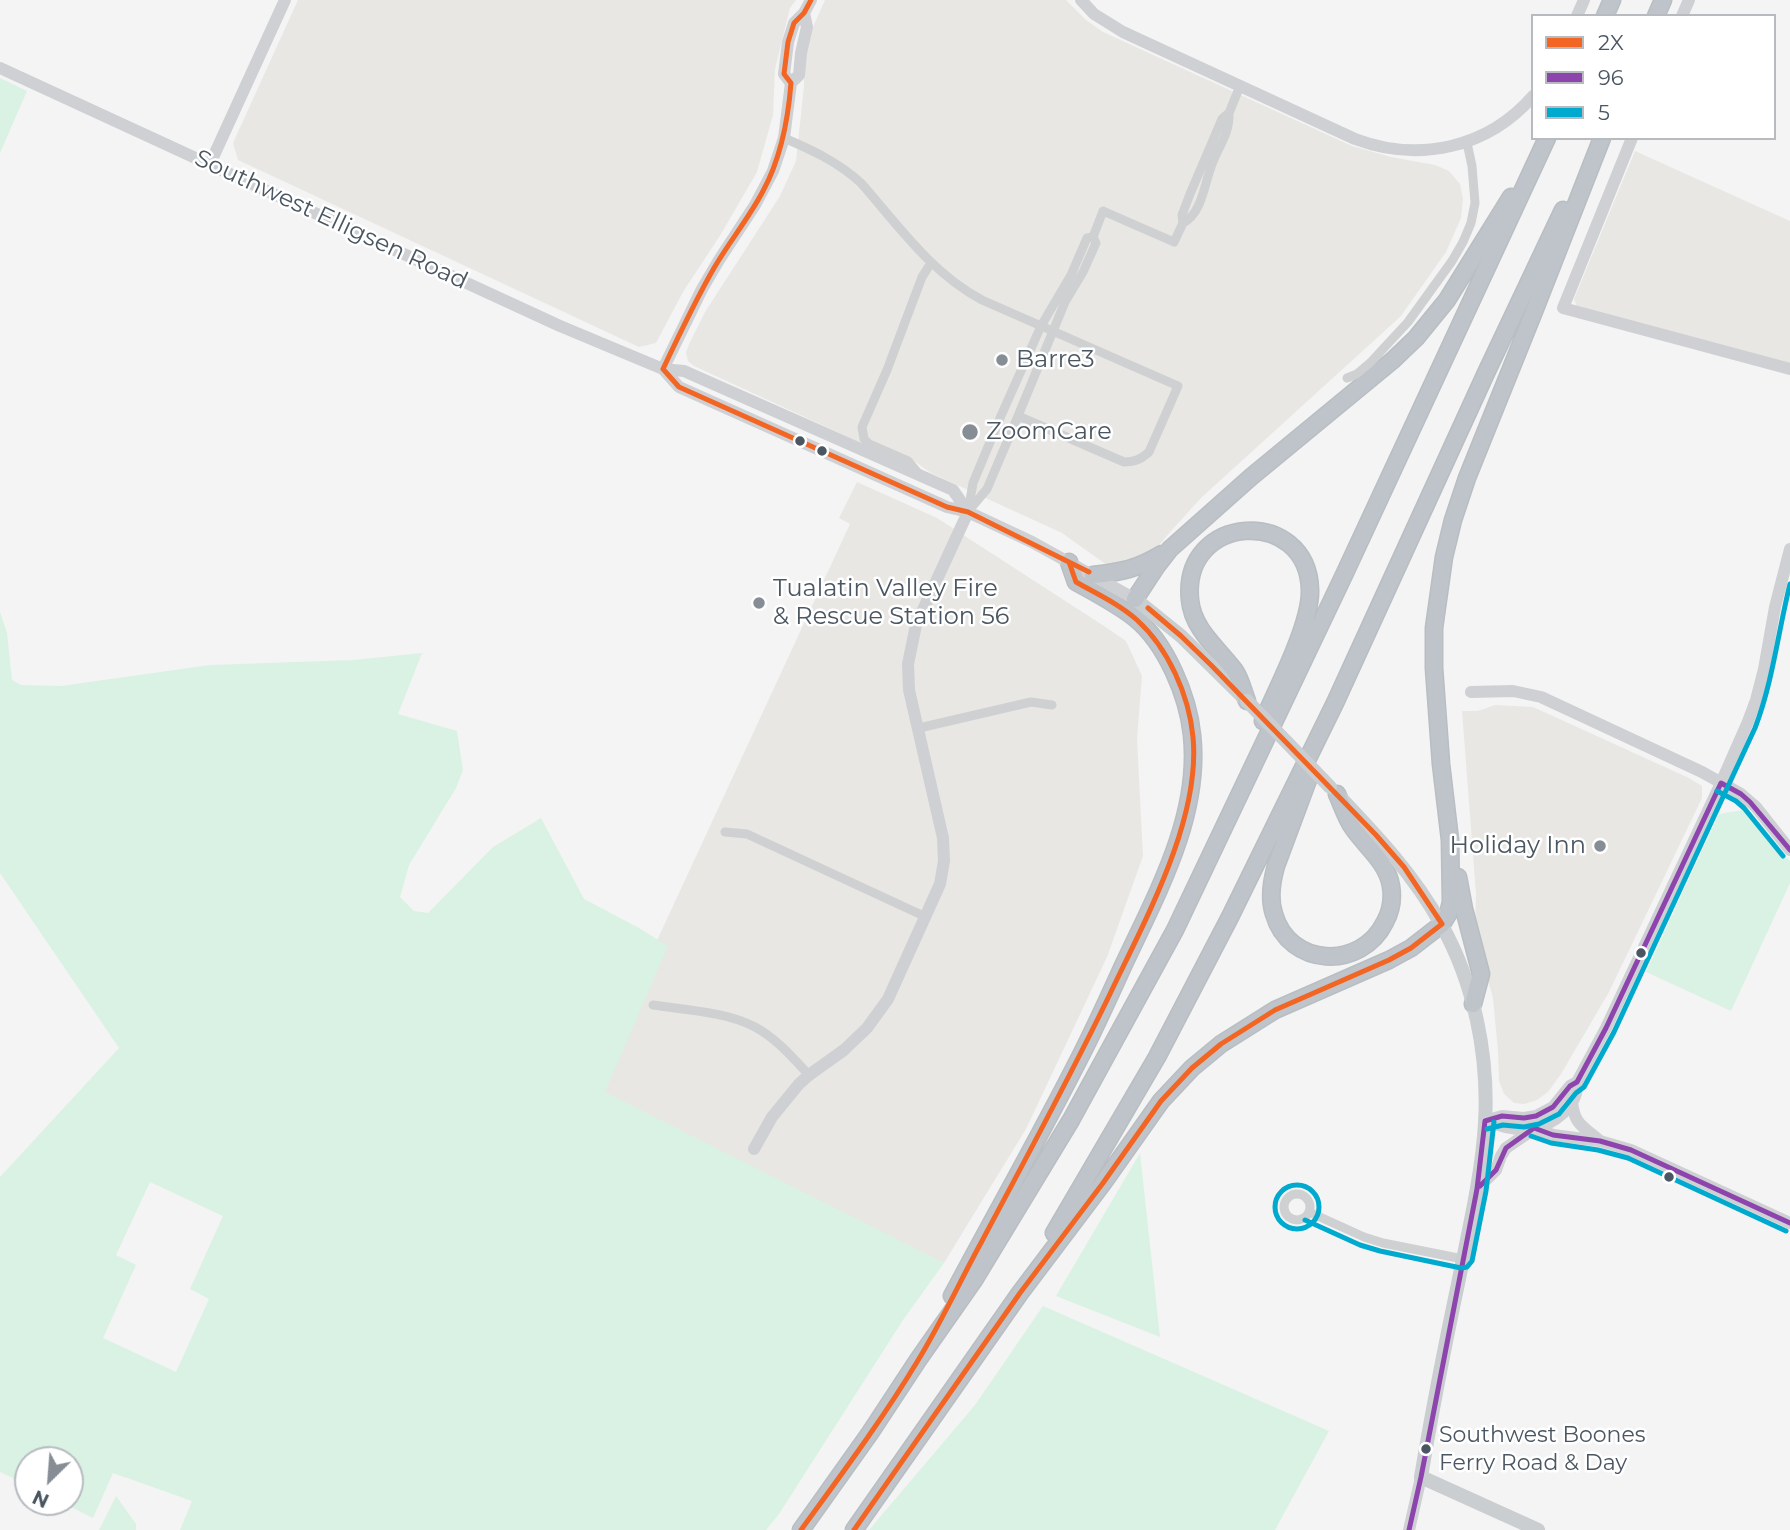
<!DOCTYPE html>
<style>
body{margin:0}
#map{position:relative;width:1790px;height:1530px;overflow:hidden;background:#f4f4f4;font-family:Montserrat,sans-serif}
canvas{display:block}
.legend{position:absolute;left:1531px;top:14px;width:245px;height:126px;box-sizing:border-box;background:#fff;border:2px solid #b7bbc0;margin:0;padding:9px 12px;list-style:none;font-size:21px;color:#4a5661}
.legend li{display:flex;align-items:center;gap:14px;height:35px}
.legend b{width:35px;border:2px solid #b7bbc0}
.north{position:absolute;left:14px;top:1446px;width:70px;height:70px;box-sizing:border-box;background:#fff;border:2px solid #b7bbc0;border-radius:50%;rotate:205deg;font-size:19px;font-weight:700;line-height:28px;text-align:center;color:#4a5661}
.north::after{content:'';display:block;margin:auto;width:24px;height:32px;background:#868d94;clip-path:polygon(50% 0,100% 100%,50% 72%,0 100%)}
</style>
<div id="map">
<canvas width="1790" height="1530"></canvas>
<ul class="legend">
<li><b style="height:9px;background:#f26522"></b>2X</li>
<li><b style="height:9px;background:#8e44ad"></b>96</li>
<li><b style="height:9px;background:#00a9ce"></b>5</li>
</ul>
<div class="north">N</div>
</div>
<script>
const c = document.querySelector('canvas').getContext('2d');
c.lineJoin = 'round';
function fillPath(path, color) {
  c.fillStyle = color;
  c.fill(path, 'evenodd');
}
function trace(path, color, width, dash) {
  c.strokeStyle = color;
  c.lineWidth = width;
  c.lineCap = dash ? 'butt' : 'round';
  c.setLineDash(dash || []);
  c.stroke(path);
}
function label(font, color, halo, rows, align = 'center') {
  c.font = font + ' Montserrat,sans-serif';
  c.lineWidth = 5;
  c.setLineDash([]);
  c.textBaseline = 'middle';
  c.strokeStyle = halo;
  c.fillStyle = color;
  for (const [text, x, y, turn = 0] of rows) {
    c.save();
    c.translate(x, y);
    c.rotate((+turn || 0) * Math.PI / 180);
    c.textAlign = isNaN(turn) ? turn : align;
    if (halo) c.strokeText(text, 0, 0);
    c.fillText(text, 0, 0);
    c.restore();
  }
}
fillPath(new Path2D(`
 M298 0H796L790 8 775 69 773 115 757 172 721 234 683 292 656 343 639 347 238 160 233 143Z
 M825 0H1066L1086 20 1103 32 1352 146 1391 157 1435 165 1449 171 1460 184 1463 199 1461 218 1446 252 1401 316 1201 498 1171 531 1155 550 1122 567 1104 563 1062 533 931 473 914 461 870 440 859 442 694 366 688 361 686 352 690 342 705 312 780 196 796 161 804 86V59L809 36Z
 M1635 151 1790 221V364L1577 307 1574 299Z
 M857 482 937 518 1104 626 1126 641 1142 676 1137 739 1143 856 1107 957 1026 1129 944 1263 584 1098 850 524 839 518Z
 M1495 705 1533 707 1689 778 1702 786V798L1609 992 1561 1074 1548 1092 1537 1100 1524 1104 1514 1103 1504 1094 1499 1081 1498 1051 1493 998 1475 934 1476 894 1462 711H1478Z`), '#e8e7e3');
fillPath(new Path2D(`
 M0 78 27 91 0 153Z
 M0 612 7 633 12 680 21 685 61 686 210 665 354 660 422 653 398 714 457 731 463 770 456 788 409 865 400 897 414 911 428 913 493 847 541 818 584 899 639 928 668 946 605 1092 944 1263 903 1320 779 1514 766 1530H180L192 1501 113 1473 93 1518 61 1502H70V1460H28V1485L0 1472V1177L119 1048 0 873ZM150 1182 223 1216 190 1289 209 1299 176 1372 103 1338 136 1265 116 1255Z
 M1743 810 1772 845 1790 861V883L1731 1011 1646 972 1719 814Z
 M1140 1153 1160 1337 1056 1296Z
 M1043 1306 1329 1431 1275 1530H869L975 1405Z
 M116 1496 136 1524V1530H99Z`), '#d9f2e3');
const highway = new Path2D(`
 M1605 16 1612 0
 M1656 16 1663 0
 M1093 575C1122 572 1137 569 1162 554
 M1135 599 1156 567 1170 549 1251 477 1393 360 1416 338 1447 300 1511 197
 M1247 701C1243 691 1241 680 1235 671 1218 648 1193 630 1190 600 1181 513 1308 506 1310 590 1311 624 1277 689 1263 721
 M1311 772 1276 866C1272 880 1269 899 1274 914 1289 967 1361 971 1385 922 1391 911 1393 898 1391 886 1387 862 1366 847 1353 828 1346 818 1342 805 1337 794
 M1458 877 1464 909 1481 974 1473 1004
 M1054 1233 1157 1057 1230 917 1335 703 1486 373 1563 210
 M952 1296C994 1217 1039 1138 1080 1057 1095 1028 1109 997 1123 966 1156 895 1201 816 1192 735 1188 696 1166 643 1135 618 1117 604 1096 593 1076 582L1069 562
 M801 1530 870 1433 918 1360 974 1280 1071 1120 1175 930 1344 575 1547 138
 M854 1530 1020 1293 1103 1183 1161 1101 1192 1068 1221 1044 1275 1010 1389 960 1411 948 1442 924 1448 914 1451 902 1450 840 1441 764 1434 668V628L1444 557 1453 520 1467 478 1533 314 1602 138`);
trace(highway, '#b9bec3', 19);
trace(new Path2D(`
 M784 138C812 150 838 162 861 183 898 225 931 273 982 300L1178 386 1149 452C1141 459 1135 462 1124 462L1018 416
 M1183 223C1201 214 1204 187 1210 170 1216 149 1230 136 1229 113
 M1347 378 1357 374 1370 363 1408 322 1452 261 1463 242 1471 223 1475 203 1472 166 1467 143
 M918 473 908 461 869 444 864 439 862 427 887 370 922 277 931 263
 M970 509 987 489 1018 416 1065 302 1083 272 1096 243 1093 237
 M968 512 973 483 1000 418 1041 326 1071 275 1087 238 1093 237 1103 211 1174 242 1183 223 1182 215 1190 194 1222 119 1229 113 1240 86
 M919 728 1031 702 1052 705
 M725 832 747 834 926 917
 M653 1005C686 1010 727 1012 755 1027 777 1039 792 1057 809 1075
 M1284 1207a13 13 0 1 1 26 0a13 13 0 1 1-26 0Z
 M1309 1212 1364 1237 1383 1243 1463 1259`), '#ced0d2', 9);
trace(new Path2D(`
 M1081 0 1094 14 1123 32 1355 139C1419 163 1488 148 1533 96
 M1577 16 1584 0
 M1682 16 1689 0
 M0 68 560 326 663 369 684 371 953 490 968 512
 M791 83 784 74 788 42 794 23 804 13 811 0
 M1632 138 1563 308 1790 369
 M210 164 285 0
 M663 369 679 387 947 507 968 512 1032 542 1135 599
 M663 369 702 289 719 260 755 205 773 171 784 138 791 83 799 75 801 53 807 27 804 13
 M1471 692 1513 691 1541 697 1702 772 1741 794 1756 807 1790 850
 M1572 1101C1574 1125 1583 1126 1600 1141
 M1485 1121 1502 1116 1524 1118 1536 1116 1553 1107 1570 1086 1577 1082 1606 1028 1721 783 1747 724 1756 700 1764 669 1775 607 1790 549
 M1486 1121C1499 1126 1515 1131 1530 1129 1553 1126 1579 1106 1577 1082
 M1534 1128 1553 1135 1600 1141 1631 1150 1790 1223
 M754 1149 772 1117 799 1084 809 1075 844 1050 867 1028 888 999 940 884 944 861 943 838 909 690 908 664 916 625 968 512
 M1477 1189 1496 1170 1501 1156 1506 1148 1534 1129
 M1409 1530 1421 1477`), '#ced0d4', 12);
trace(new Path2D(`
 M1135 599 1181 636 1247 701
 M1339 796C1377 836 1414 875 1441 924 1474 982 1489 1056 1485 1123 1482 1175 1469 1228 1459 1279 1445 1345 1432 1411 1421 1477L1538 1530`), '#caced1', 14);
trace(highway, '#bec4c9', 16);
trace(new Path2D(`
 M1247 701 1330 787`), '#caced1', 14);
trace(new Path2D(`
 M663 369 679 387 947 507 968 512 1089 572
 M663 369C679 335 695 301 714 268 729 242 749 218 763 191 781 158 788 121 791 83L784 74 788 42 794 23 804 13 811 0
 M1148 608 1181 636 1211 665 1376 835 1404 867 1442 924
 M801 1530C841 1475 882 1420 917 1362 941 1323 960 1281 982 1241 1025 1160 1069 1079 1109 996 1144 922 1201 820 1193 737 1189 695 1168 648 1137 620 1119 604 1097 594 1076 582L1069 562
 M854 1530 1020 1293 1103 1183 1161 1101 1192 1068 1221 1044 1275 1010 1389 960 1411 948 1442 924`), '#f26522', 5);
trace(new Path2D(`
 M1480 1186 1496 1170 1506 1148 1534 1128 1553 1135 1600 1141 1631 1150 1790 1223
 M1409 1530 1421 1477 1477 1189 1485 1121 1502 1116 1524 1118 1536 1116 1553 1107 1570 1086 1577 1082 1606 1028 1721 783 1741 794 1750 802 1790 850`), '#8e44ad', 5);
trace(new Path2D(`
 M1717 791 1736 801 1744 808 1783 856
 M1487 1129 1503 1125 1524 1127 1539 1124 1559 1114 1576 1093 1584 1087 1614 1032 1755 728C1773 681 1778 632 1790 584
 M1531 1136 1551 1143 1598 1150 1628 1158 1786 1231
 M1275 1207a22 22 0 1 1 44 0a22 22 0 1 1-44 0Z
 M1305 1220 1360 1245 1380 1251 1461 1268 1467 1267 1472 1261 1486 1191 1494 1122`), '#00a9ce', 5);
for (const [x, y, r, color] of [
 [1002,360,7,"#868d94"],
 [970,432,9,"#868d94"],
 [800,441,6,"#4a5661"],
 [822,451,6,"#4a5661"],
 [759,603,7,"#868d94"],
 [1600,846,7,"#868d94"],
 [1641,953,6,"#4a5661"],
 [1669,1177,6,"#4a5661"],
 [1426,1449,6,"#4a5661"]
]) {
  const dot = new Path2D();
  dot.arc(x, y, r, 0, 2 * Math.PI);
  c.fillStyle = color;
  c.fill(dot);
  trace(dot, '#fff', 2.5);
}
label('22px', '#4a5661', '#fff', [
 ["Southwest Boones",1439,1436],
 ["Ferry Road & Day",1439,1464]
], 'left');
label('24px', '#4a5661', '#fff', [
 ["Southwest Elligsen Road",331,220,25]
]);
label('24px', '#4a5661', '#fff', [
 ["Barre3",1016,360],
 ["ZoomCare",986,432],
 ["Tualatin Valley Fire",773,589],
 ["& Rescue Station 56",773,617],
 ["Holiday Inn",1586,846,"right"]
], 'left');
</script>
